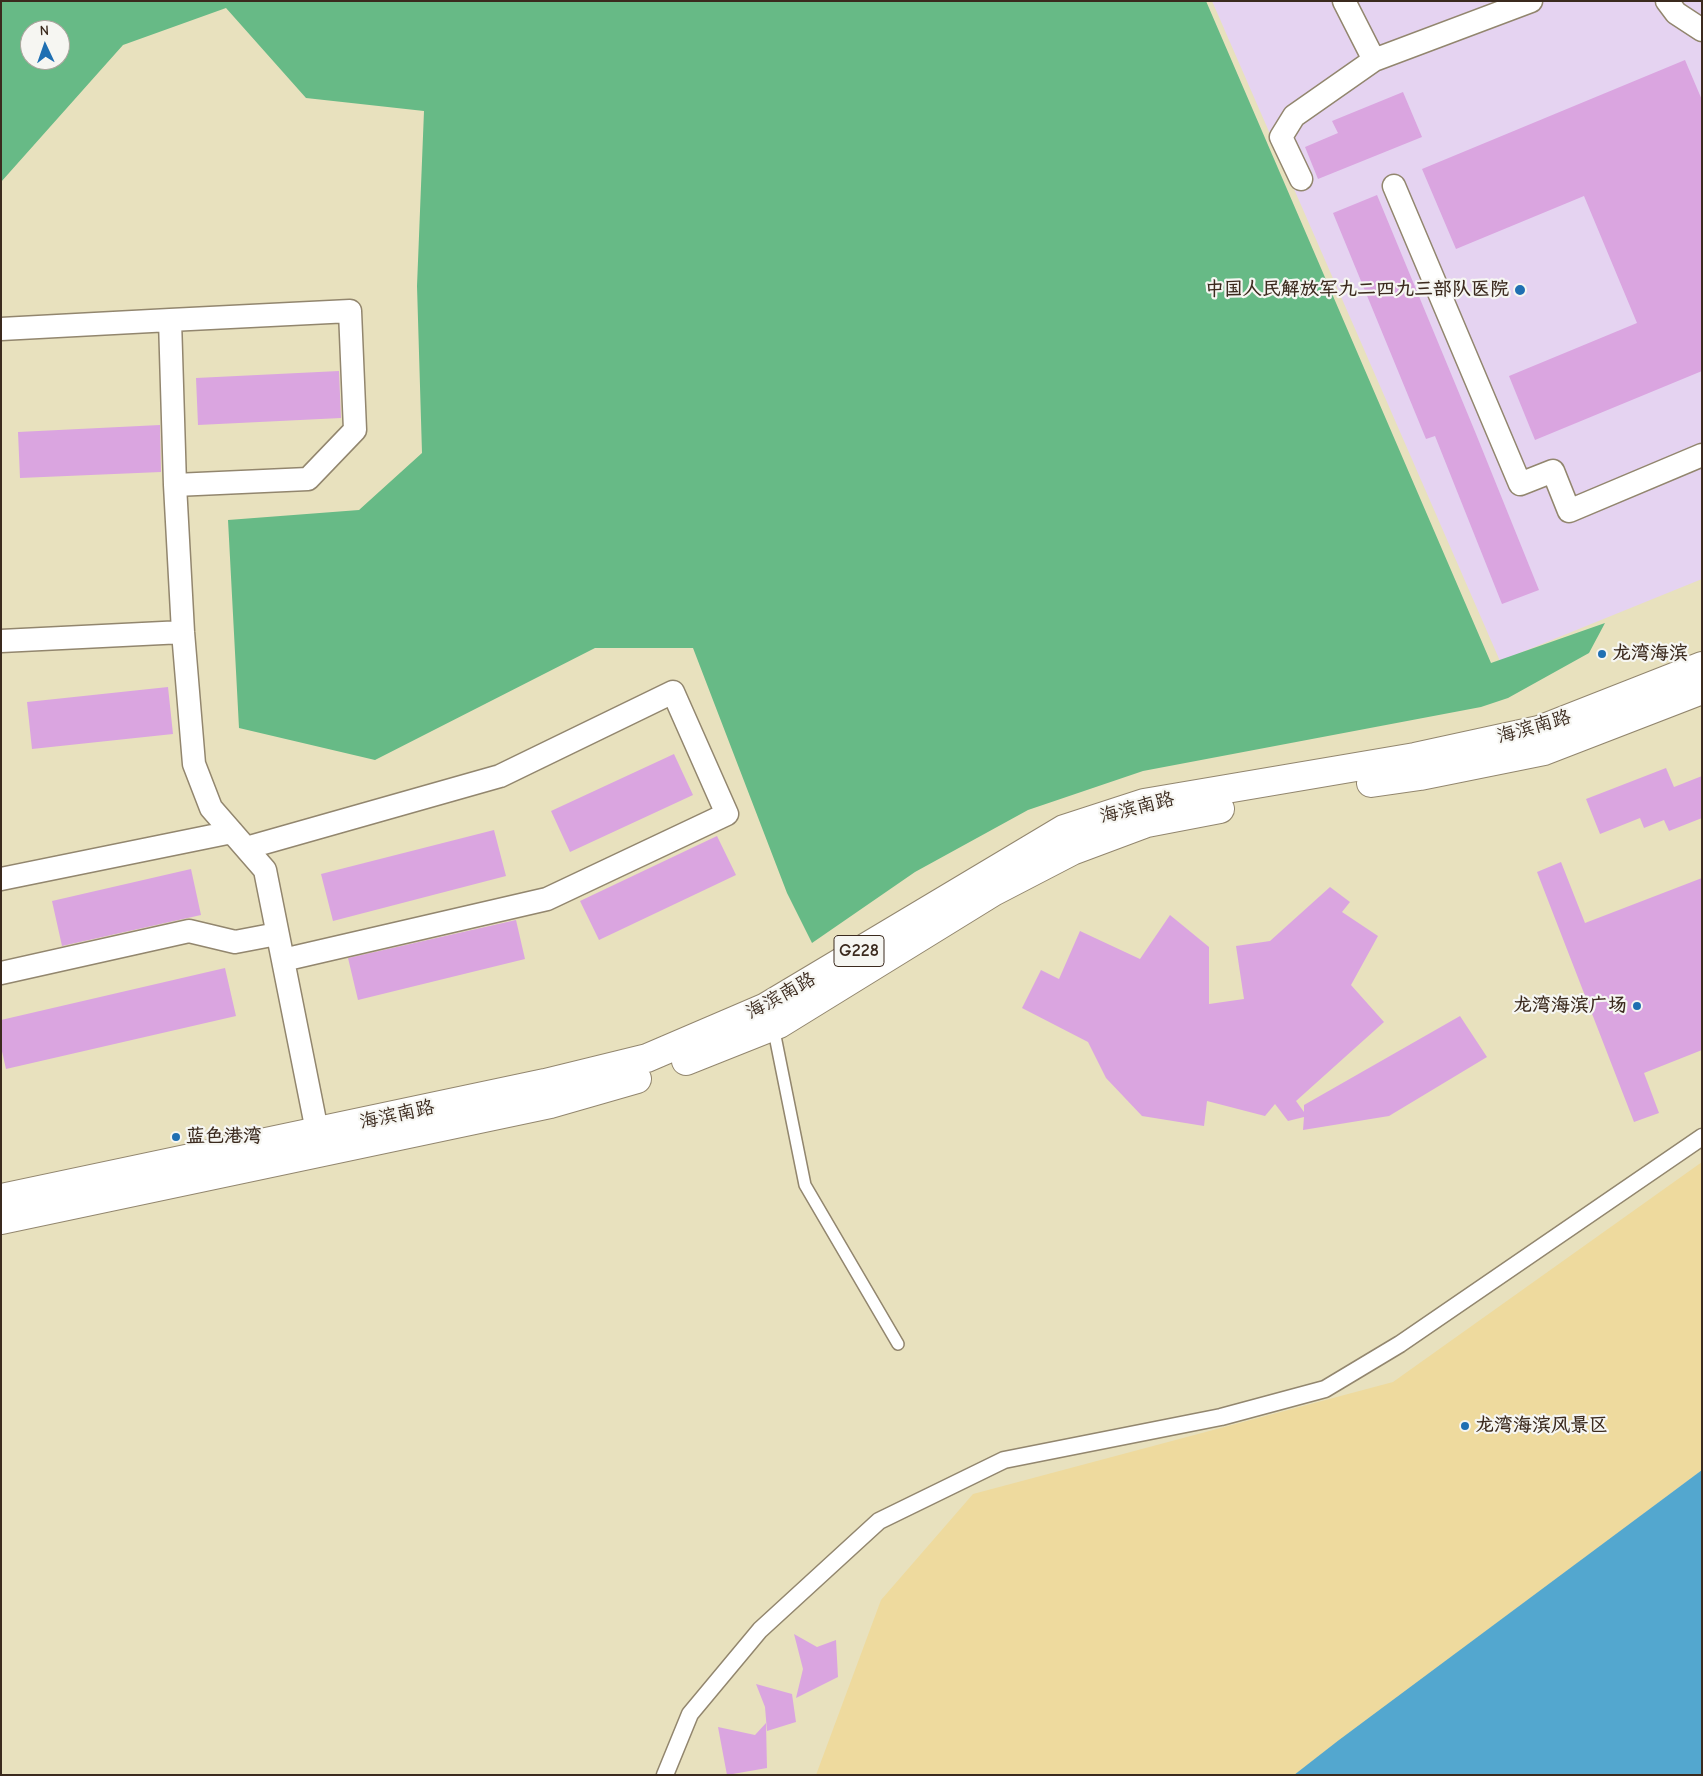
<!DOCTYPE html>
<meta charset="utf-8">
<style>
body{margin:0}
#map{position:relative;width:1703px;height:1776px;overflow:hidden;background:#e8e1be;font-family:"Comic Neue",sans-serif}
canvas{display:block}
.frame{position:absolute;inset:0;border:2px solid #3b2a1e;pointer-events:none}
.north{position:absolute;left:20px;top:20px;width:50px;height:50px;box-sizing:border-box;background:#f6f6f2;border:1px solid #aba49d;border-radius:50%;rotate:357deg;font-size:14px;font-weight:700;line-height:20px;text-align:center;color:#3b2a1e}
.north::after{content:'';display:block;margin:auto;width:18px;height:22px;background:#1f6fb2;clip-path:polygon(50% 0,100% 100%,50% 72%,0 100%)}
</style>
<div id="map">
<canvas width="1703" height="1776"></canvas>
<div class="frame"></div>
<div class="north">N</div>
</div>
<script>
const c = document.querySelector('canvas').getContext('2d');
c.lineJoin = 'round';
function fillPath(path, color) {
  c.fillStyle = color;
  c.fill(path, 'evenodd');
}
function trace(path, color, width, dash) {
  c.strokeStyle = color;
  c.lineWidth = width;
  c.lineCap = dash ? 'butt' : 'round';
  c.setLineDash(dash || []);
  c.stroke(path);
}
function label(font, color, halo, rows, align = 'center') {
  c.font = font + ' "Comic Neue","LXGW WenKai TC",sans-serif';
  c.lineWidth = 4.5;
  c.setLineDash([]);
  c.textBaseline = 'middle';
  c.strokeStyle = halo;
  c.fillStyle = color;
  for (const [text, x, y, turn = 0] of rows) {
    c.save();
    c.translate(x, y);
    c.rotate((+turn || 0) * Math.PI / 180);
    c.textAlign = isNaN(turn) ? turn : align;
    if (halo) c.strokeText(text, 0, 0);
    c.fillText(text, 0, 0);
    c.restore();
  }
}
fillPath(new Path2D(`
 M1212 1H1702V579L1500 661Z`), '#e5d3f1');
fillPath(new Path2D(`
 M1 1H1206L1491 663 1605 623 1589 653 1508 698 1481 707 1143 771 1028 810 915 872 812 943 787 893 693 648H595L375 760 239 728 228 520 359 510 422 453 417 286 424 111 306 98 226 8 123 45 1 182ZM30 30H60V60H30Z`), '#67ba86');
fillPath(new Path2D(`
 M1702 1162V1470L1294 1775H816L881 1600 973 1494 1393 1382Z`), '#eeda9e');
fillPath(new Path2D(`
 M1702 1470V1775H1294L1339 1740Z`), '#53a7cf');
fillPath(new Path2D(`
 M1685 60 1702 100V371L1535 440 1509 376 1637 323 1584 196 1456 249 1422 169Z
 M1403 92 1422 137 1318 179 1305 147 1338 133 1332 121Z
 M1377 195 1476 434 1539 590 1502 604 1435 436 1426 439 1333 213Z
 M339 371 341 418 198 425 196 378Z
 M160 425 161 472 20 478 18 432Z
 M168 687 173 734 32 749 27 702Z
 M674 754 693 795 570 852 551 811Z
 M1666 768 1674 787 1702 776V818L1669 831 1664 820 1644 828 1640 818 1600 834 1586 799Z
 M494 830 506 876 333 921 321 874Z
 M717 836 736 875 599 940 580 901Z
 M1561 862 1585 923 1702 878V1050L1644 1073 1659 1113 1634 1122 1537 872Z
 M191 869 201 915 62 946 52 901Z
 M1330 887 1350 902 1342 912 1378 936 1351 985 1384 1022 1296 1101 1304 1112V1105L1460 1016 1487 1057 1389 1116 1303 1130 1304 1117 1288 1121 1275 1104 1265 1116 1207 1101 1204 1126 1142 1116 1106 1078 1088 1042 1022 1008 1041 970 1059 979 1080 931 1140 959 1170 915 1209 947V1004L1244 999 1236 946 1270 941Z
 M516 920 525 959 358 1000 348 958Z
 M225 968 236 1016 6 1069 1 1047V1020Z
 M794 1634 817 1647 836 1640 838 1677 796 1698 803 1669Z
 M756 1684 792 1694 796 1722 767 1731 765 1707Z
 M766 1723 767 1768 727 1775 718 1727 755 1735Z`), '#daa5e0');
const service = new Path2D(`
 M773 1026 805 1185 898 1344`);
const pedestrian = new Path2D(`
 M665 1775 690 1714 760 1630 879 1521 1004 1460 1221 1417 1325 1389 1400 1344 1702 1137`);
const minor = new Path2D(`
 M1344 1 1374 60
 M1667 1 1676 13 1702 30
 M1301 179 1281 137 1294 116 1374 60 1531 1
 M1394 186 1520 484 1553 471 1569 511 1702 455
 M170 320 350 311 355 430 308 479 175 485
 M1 329 170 320 175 485 183 632 194 764 211 808 265 870 317 1131
 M1 641 183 632
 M246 848 500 776 673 692 727 814 547 899 283 960
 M1 879 232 832
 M1 973 189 931 235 942 277 934`);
const trunk = new Path2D(`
 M1371 783 1420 776 1544 751 1702 690
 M686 1061 779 1024 993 892 1072 851 1147 823 1220 809
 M1 1198 545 1083 647 1058 766 1007 1064 829 1144 803 1415 757 1539 730 1702 666
 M1 1220 550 1104 637 1079`);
trace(service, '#92866e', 14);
trace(pedestrian, '#92866e', 19);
trace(minor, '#92866e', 25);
trace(trunk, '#92866e', 30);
trace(service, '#fff', 11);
trace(pedestrian, '#fff', 16);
trace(minor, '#fff', 22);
trace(trunk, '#fff', 28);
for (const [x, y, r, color] of [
 [1520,290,6,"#1f6fb2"],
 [1602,654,5,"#1f6fb2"],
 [1637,1006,5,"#1f6fb2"],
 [176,1137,5,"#1f6fb2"],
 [1465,1426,5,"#1f6fb2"]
]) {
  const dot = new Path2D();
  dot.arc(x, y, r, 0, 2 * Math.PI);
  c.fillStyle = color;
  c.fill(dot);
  trace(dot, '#f6f6f2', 2);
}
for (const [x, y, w] of [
 [859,951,50]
]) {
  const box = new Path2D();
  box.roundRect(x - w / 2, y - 15.5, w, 31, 4);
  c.fillStyle = '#f6f6f2';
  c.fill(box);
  trace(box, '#3b2a1e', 1);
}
label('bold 18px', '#3b2a1e', null, [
 ["G228",859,951]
]);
label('bold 19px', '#3b2a1e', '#f6f6f2', [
 ["中国人民解放军九二四九三部队医院",1509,290,"right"],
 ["龙湾海滨",1612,654],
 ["龙湾海滨广场",1627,1006,"right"],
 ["蓝色港湾",186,1137],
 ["龙湾海滨风景区",1475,1426]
], 'left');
label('19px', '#3b2a1e', '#f6f6f2', [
 ["海滨南路",1534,727,-16],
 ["海滨南路",1137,808,-14],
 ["海滨南路",781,996,-29],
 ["海滨南路",397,1115,-12]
]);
</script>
